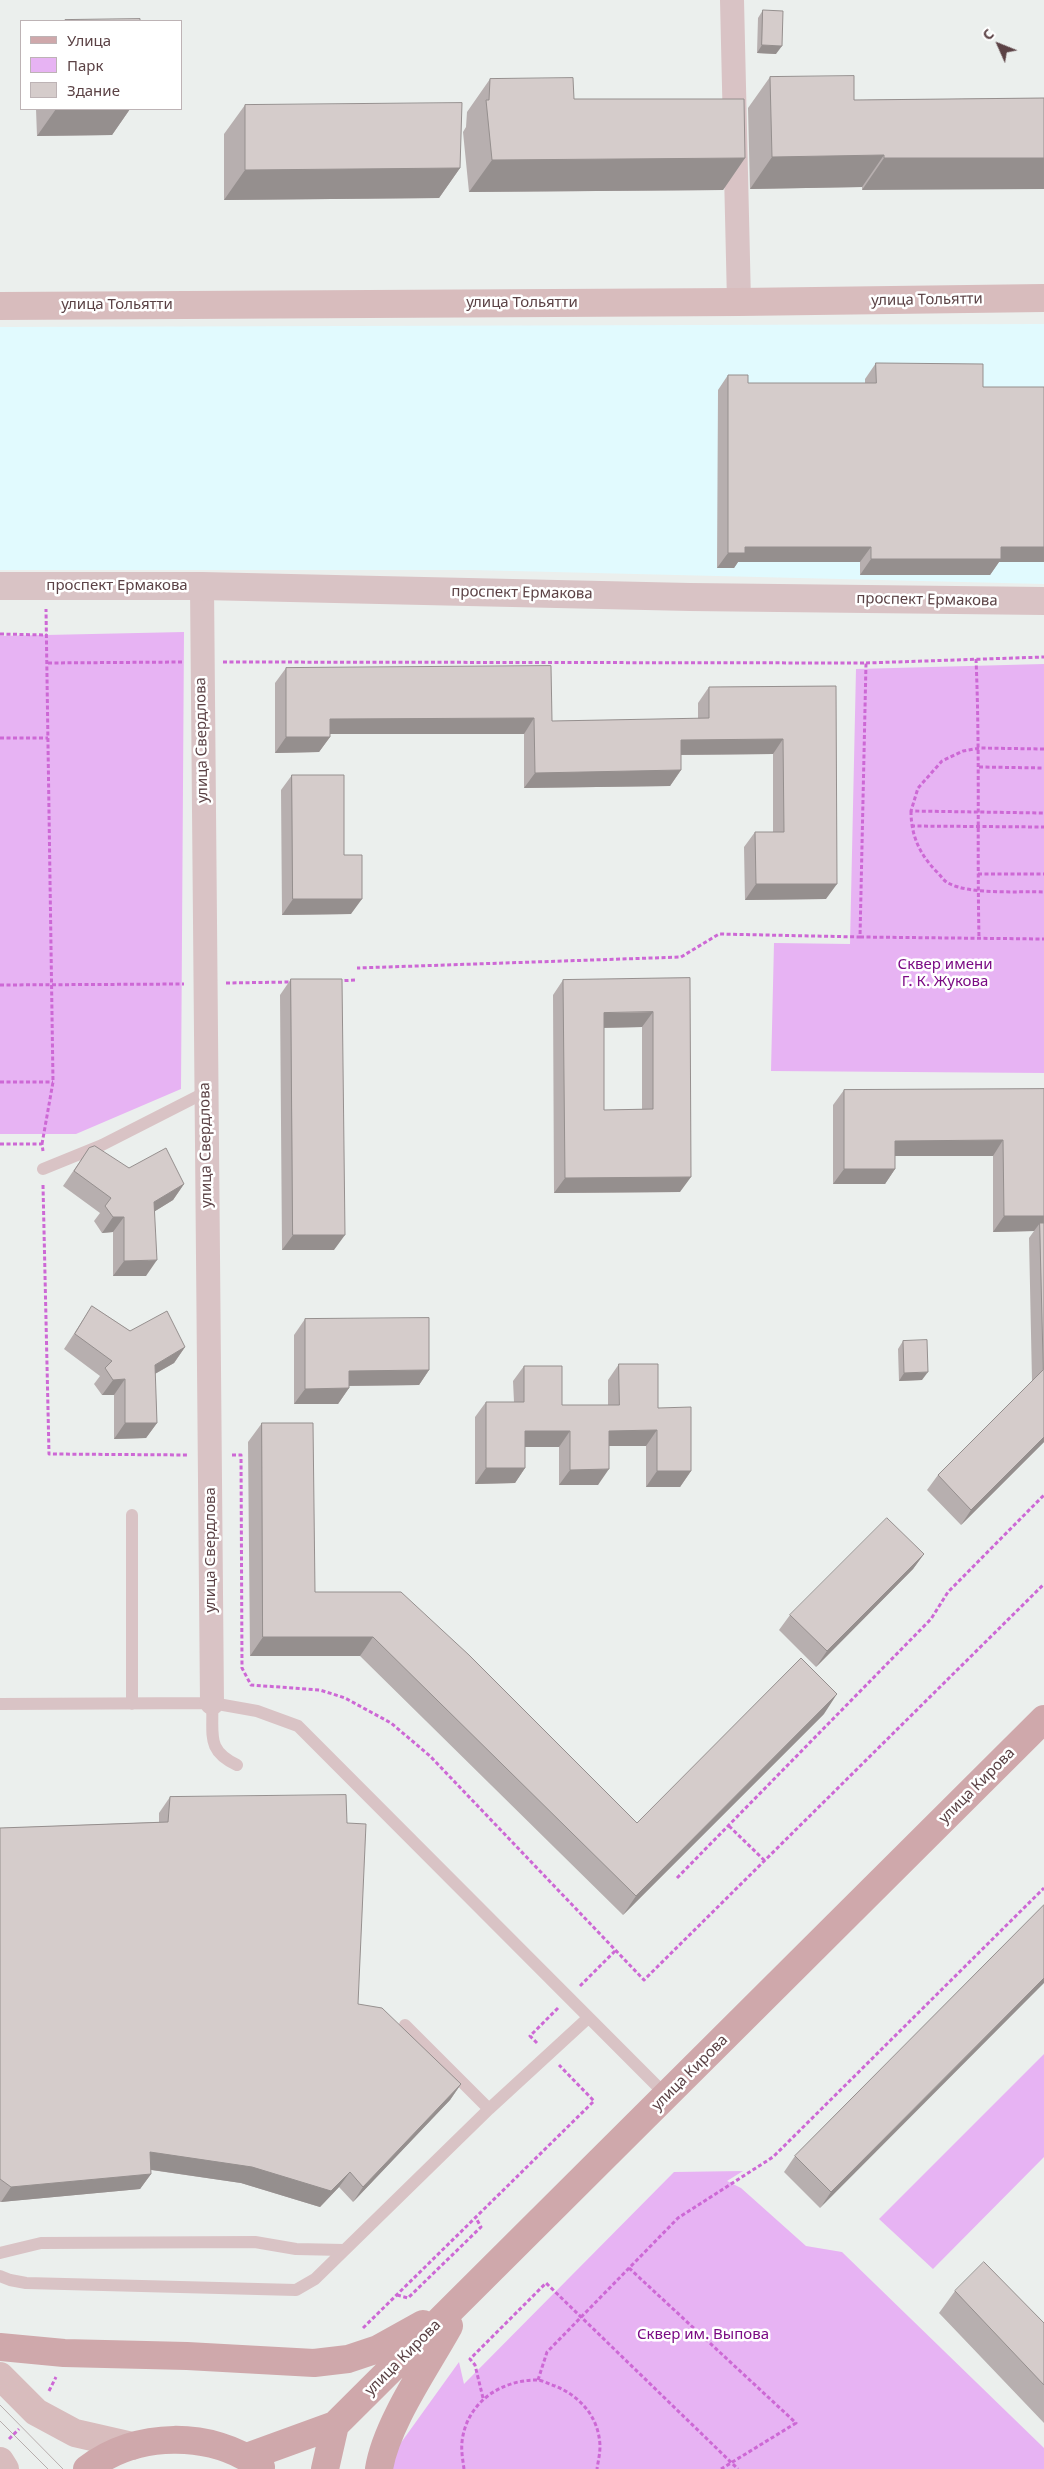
<!DOCTYPE html>
<meta charset="utf-8">
<style>
body{margin:0}
#map{position:relative;width:1044px;height:2469px;overflow:hidden;background:#ebefed;font-family:"Noto Sans",sans-serif}
canvas{display:block}
.legend{position:absolute;left:20px;top:20px;width:162px;height:90px;box-sizing:border-box;background:#fff;border:1px solid #bdb3b5;margin:0;padding:6px 9px;list-style:none;font-size:15px;color:#5b4245}
.legend li{display:flex;align-items:center;gap:10px;height:25px}
.legend b{width:25px;border:1px solid #bdb3b5}
.north{position:absolute;left:974px;top:20px;width:50px;height:50px;-webkit-text-stroke:4px #fff;paint-order:stroke;rotate:314deg;font-size:14px;font-weight:700;line-height:20px;text-align:center;color:#5b4245}
.north::after{content:'';display:block;margin:auto;width:18px;height:22px;background:#5b4245;clip-path:polygon(50% 0,100% 100%,50% 72%,0 100%)}
</style>
<div id="map">
<canvas width="1044" height="2469"></canvas>
<ul class="legend">
<li><b style="height:6px;background:#cfa8ab"></b>Улица</li>
<li><b style="height:14px;background:#e7b3f3"></b>Парк</li>
<li><b style="height:14px;background:#d5cccb"></b>Здание</li>
</ul>
<div class="north">С</div>
</div>
<script>
const c = document.querySelector('canvas').getContext('2d');
c.lineJoin = 'round';
function fillPath(path, color) {
  c.fillStyle = color;
  c.fill(path, 'evenodd');
}
function trace(path, color, width, dash) {
  c.strokeStyle = color;
  c.lineWidth = width;
  c.lineCap = dash ? 'butt' : 'round';
  c.setLineDash(dash || []);
  c.stroke(path);
}
function label(font, color, halo, rows, align = 'center') {
  c.font = font + ' "Noto Sans",sans-serif';
  c.lineWidth = 5;
  c.setLineDash([]);
  c.textBaseline = 'middle';
  c.strokeStyle = halo;
  c.fillStyle = color;
  for (const [text, x, y, turn = 0] of rows) {
    c.save();
    c.translate(x, y);
    c.rotate((+turn || 0) * Math.PI / 180);
    c.textAlign = isNaN(turn) ? turn : align;
    if (halo) c.strokeText(text, 0, 0);
    c.fillText(text, 0, 0);
    c.restore();
  }
}
fillPath(new Path2D(`
 M1044 324V584L472 570H0V327Z`), '#e1fafe');
fillPath(new Path2D(`
 M184 632 181 1089 76 1134H0V636Z
 M1044 664V1073L771 1071 774 943 850 944 856 669Z
 M1044 2054V2157L933 2269 879 2219Z
 M743 2171 727 2181 741 2188 806 2246 842 2252 1044 2448V2469H390L395 2451 459 2362 464 2384 674 2172Z`), '#e7b3f3');
trace(new Path2D(`
 M0 634 47 635
 M976 659C980 752 977 845 979 938
 M223 662 866 663 860 937 719 934 681 957 357 968
 M48 663 182 662
 M866 663 1044 657
 M0 738H48
 M1044 749 980 748 963 751 942 761 918 788 911 811 1044 813
 M979 767 1044 768
 M911 811C911 836 920 855 937 872 941 876 944 881 948 883 970 895 1019 891 1044 892
 M911 826 1044 827
 M978 874H1044
 M860 937 1044 939
 M338 981 355 980
 M226 983 292 982
 M0 985 184 984
 M0 1082H53
 M0 1144H42L43 1151
 M42 1144 53 1082 46 609
 M43 1185 49 1454 188 1455
 M232 1455H241L242 1668 251 1685 320 1690 345 1698 391 1723 430 1756 644 1980 1044 1584
 M729 1826 765 1861
 M677 1878 931 1619 948 1592 1044 1495
 M580 1986 615 1951
 M537 2043 530 2036 558 2008
 M629 2268 796 2423 721 2469
 M397 2295 408 2298 481 2227 476 2218
 M363 2328 594 2101 559 2065
 M538 2380 547 2352 678 2218 773 2157 1044 1888
 M49 2391 56 2377
 M483 2398 475 2365 470 2359 546 2283 738 2469
 M9 2439 19 2429
 M464 2469C463 2461 461 2451 462 2442 466 2404 499 2380 537 2380 542 2380 549 2384 555 2386 580 2396 599 2417 600 2446 600 2454 598 2462 597 2469`), '#cd68d5', 3, [4, 2.5]);
trace(new Path2D(`
 M43 1169 102 1145 206 1092
 M212 1703C214 1734 205 1750 237 1765
 M0 1704 212 1703 257 1711 298 1726 667 2096
 M132 1704V1515
 M405 2025 489 2109
 M0 2253 41 2243 255 2242 296 2249 344 2250
 M0 2276 10 2280 26 2283 296 2290 315 2279 489 2109 588 2018`), '#d9c3c5', 12);
trace(new Path2D(`
 M732 0 739 302
 M202 586 212 1703`), '#d9c3c5', 24);
trace(new Path2D(`
 M0 586H202L690 597 1044 601`), '#d9c3c5', 28);
trace(new Path2D(`
 M0 306 739 302 1044 298
 M0 2376 36 2412 75 2433 132 2446
 M0 2461 5 2469`), '#d8bcbd', 28);
trace(new Path2D(`
 M0 2347 64 2353 187 2356 314 2363 348 2359 378 2349 423 2324
 M247 2457 335 2425 1044 1719
 M87 2469C136 2431 211 2430 261 2467
 M325 2469 335 2425
 M379 2469C386 2424 427 2366 449 2326`), '#cfa8ab', 28);
trace(new Path2D(`
 M0 2405 63 2469
 M0 2421 48 2469`), '#b7aead', 1);
fillPath(new Path2D(`
 M763 10 776 54 757 53 758 18Z
 M770 77 854 100 1044 98 862 190V187L750 189 748 108Z
 M490 79 574 99 745 158 723 190 469 192 463 132 466 127 467 112Z
 M245 105 460 168 439 198 224 200V134Z
 M36 109H130L112 135 37 136Z
 M876 363 983 387 999 562 990 575H860V562H738L734 568H717L718 390 728 375 748 383H865V379Z
 M286 668 552 721 698 719V703L709 687 836 686 826 899 745 900 744 847 755 832H773V754L681 755V770L670 786 524 788V734H330V737L319 752 275 753V683Z
 M292 775 344 855 351 914 282 915 281 790Z
 M690 978 680 1192 554 1193 553 995 563 980ZM642 1027V1109L604 1110V1028Z
 M291 979 334 1250H282L280 995Z
 M1044 1089V1442L961 1525 927 1490 938 1475 1032 1381 1029 1238 1034 1231 993 1232V1156H895V1169L885 1184H833V1105L844 1090Z
 M89 1148 129 1168 184 1184 173 1200 155 1211 146 1276H113V1232L102 1233 94 1221 100 1213 63 1186Z
 M92 1306 130 1331 185 1347 174 1363 155 1374 157 1423 146 1438 114 1439V1395H102L94 1384 100 1376 64 1349Z
 M305 1319 429 1370 419 1385 349 1386V1388L338 1404H294V1335Z
 M903 1341 922 1380 899 1381 898 1349Z
 M619 1364 658 1408 691 1471 680 1487H646V1446H609L598 1485H559V1447H525V1468L515 1483 475 1484V1417L486 1402H514L513 1381 524 1366 562 1405H608V1380Z
 M262 1423 315 1592 637 1823 824 1714 623 1915 360 1656H250L248 1442Z
 M924 1554 913 1569 816 1667 779 1630 790 1615Z
 M170 1797 358 2004 461 2084 450 2100 353 2202 339 2187 320 2207 241 2183 151 2170V2174L140 2189 0 2202V1828L159 1822V1813Z
 M1044 1905 820 2208 784 2172 795 2156Z
 M955 2291 1044 2323V2423L939 2313Z`), '#b7afaf');
fillPath(new Path2D(`
 M762 45 782 46 776 54 757 53Z
 M56 109H130L112 135 37 136Z
 M884 155 862 187 750 189 772 157Z
 M745 158 723 190 469 192 492 160Z
 M884 158H1044V189L862 190Z
 M460 168 439 198 224 200 245 170Z
 M745 547H871L860 562H738L734 568H717L728 553Z
 M1001 547H1044V562H999L990 575H860L871 559Z
 M534 718 524 734H319L330 719Z
 M286 737H330L319 752 275 753Z
 M783 739 773 754 670 755 681 740Z
 M681 770 670 786 524 788 535 773Z
 M756 884H837L826 899 745 900Z
 M293 899H362L351 914 282 915Z
 M653 1012 642 1027 593 1028 604 1013Z
 M1003 1140 993 1156H884L895 1141Z
 M844 1169H895L885 1184H833Z
 M691 1177 680 1192 554 1193 565 1178Z
 M184 1184 173 1200 144 1218 154 1202Z
 M1004 1216H1044V1223H1040L1034 1231 993 1232Z
 M113 1217H124L113 1232 102 1233Z
 M293 1235H345L334 1250H282Z
 M157 1260 146 1276H113L124 1261Z
 M185 1347 174 1363 144 1380 155 1365Z
 M429 1370 419 1385 338 1386 349 1371Z
 M928 1372 922 1380 899 1381 904 1373Z
 M125 1379 114 1395H102L113 1380Z
 M349 1388 338 1404H294L305 1389Z
 M125 1423H157L146 1438 114 1439Z
 M657 1430 646 1446H598L609 1431Z
 M525 1431H570L559 1447H514Z
 M1044 1437V1442L961 1525 971 1510Z
 M486 1468H525L515 1483 475 1484Z
 M609 1469 598 1485H559L570 1470Z
 M657 1471H691L680 1487H646Z
 M924 1554 913 1569 816 1667 827 1651Z
 M263 1637H373L360 1656H250Z
 M837 1694 824 1714 623 1915 636 1896Z
 M1044 1978V1983L820 2208 831 2192Z
 M461 2084 450 2100 353 2202 363 2187Z
 M150 2152 350 2172 339 2187 320 2207 241 2183 139 2168Z
 M151 2174 140 2189 1 2202 11 2187Z`), '#958f8e');
const building = new Path2D(`
 M763 10 783 11 782 46 762 45Z
 M140 19V21H65V20Z
 M854 76V100L1044 98V158H884V155L772 157 770 77Z
 M573 78 574 99H744L745 158 492 160 486 100H489L490 79Z
 M462 103 460 168 245 170V105Z
 M876 363 983 364V387H1044V547H1001V559H871V547H745V553H728V375H748V383H876Z
 M551 666 552 721 709 718V687L836 686 837 884H756L755 832H784L783 739 681 740V770L535 773 534 718 330 719V737H286V668Z
 M292 775H344V855H362V899H293Z
 M690 978 691 1177 565 1178 563 980ZM653 1012V1109L604 1110V1013Z
 M291 979H342L345 1235H293Z
 M1044 1089V1216H1004L1003 1140 895 1141V1169H844V1090Z
 M95 1146 129 1168 166 1148 184 1184 154 1202 157 1260 124 1261V1217H113L105 1206 111 1198 74 1171 89 1148Z
 M1040 1223H1044V1437L971 1510 938 1475 1043 1370Z
 M92 1306 130 1331 167 1311 185 1347 155 1365 157 1423H125V1379L113 1380 105 1368 112 1361 75 1334Z
 M429 1318V1370L349 1371V1388L305 1389V1319Z
 M927 1340 928 1372 904 1373 903 1341Z
 M619 1364H658V1408L691 1407V1471H657V1430L609 1431V1469L570 1470V1431H525V1468H486V1402H524V1366H562V1405H619Z
 M262 1423H313L315 1592H401L469 1655 637 1823 801 1658 837 1694 636 1896 373 1637H263Z
 M887 1518 924 1554 827 1651 790 1615Z
 M346 1795 347 1823 366 1824 358 2004 382 2008 461 2084 363 2187 350 2172 331 2191 252 2167 150 2152 151 2174 11 2187 0 2179V1828L168 1822 170 1797Z
 M1044 1905V1978L831 2192 795 2156Z
 M984 2262 1044 2323V2385L955 2291Z`);
fillPath(building, '#d5cccb');
trace(building, '#958f8e', 1);
label('15px', '#5b4245', '#fff', [
 ["улица Тольятти",927,300,-1],
 ["улица Тольятти",522,303],
 ["улица Тольятти",117,305],
 ["проспект Ермакова",117,586],
 ["проспект Ермакова",522,593,1],
 ["проспект Ермакова",927,600,1],
 ["улица Свердлова",202,740,-91],
 ["улица Свердлова",206,1145,-91],
 ["улица Свердлова",211,1550,-90],
 ["улица Кирова",977,1786,-45],
 ["улица Кирова",690,2073,-45],
 ["улица Кирова",403,2358,-45]
]);
label('15px', '#7b0c84', '#fff', [
 ["Сквер имени",945,965],
 ["Г. К. Жукова",945,982],
 ["Сквер им. Выпова",703,2335]
]);
</script>
